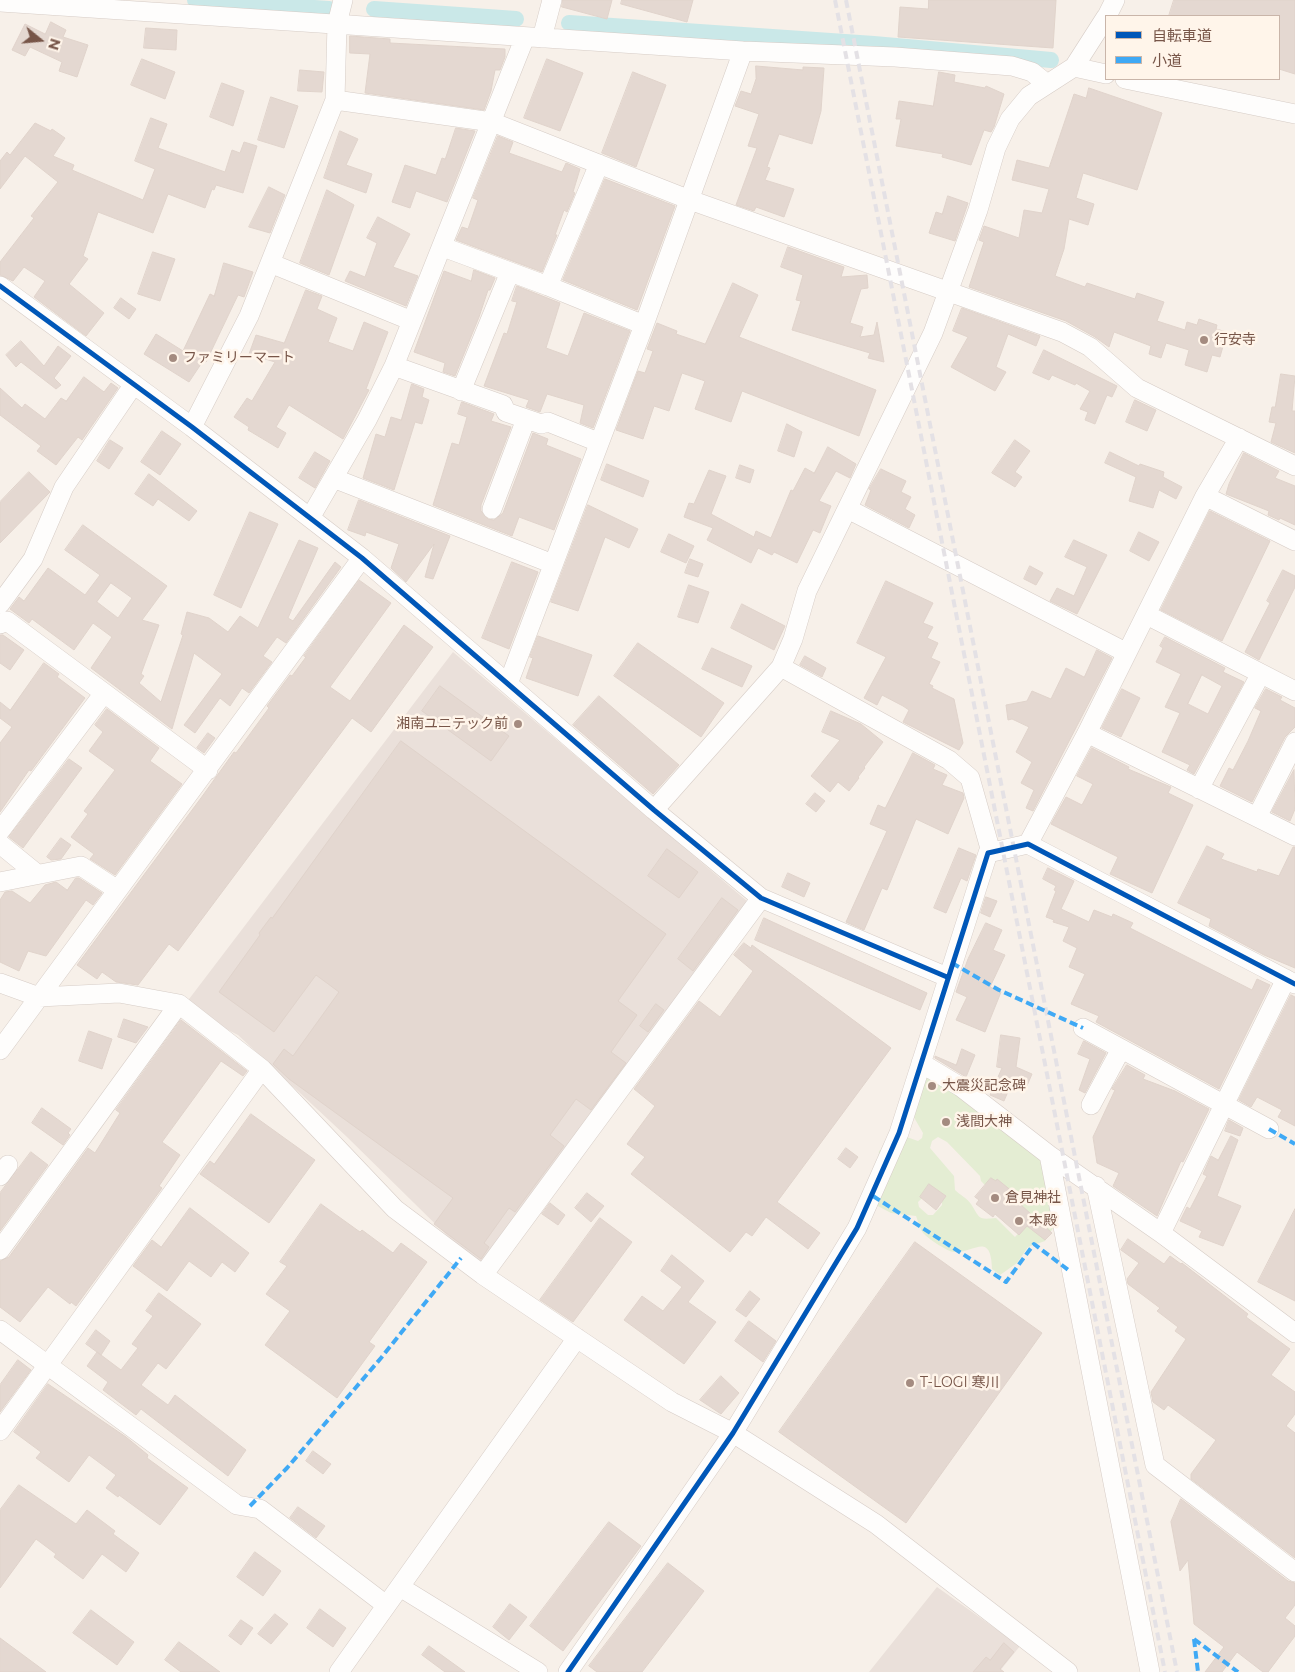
<!DOCTYPE html>
<meta charset="utf-8">
<style>
body{margin:0}
#map{position:relative;width:1295px;height:1672px;overflow:hidden;background:#f7f0e9;font-family:Montserrat,"Noto Sans JP",sans-serif}
canvas{display:block}
.legend{position:absolute;left:1105px;top:15px;width:175px;height:65px;box-sizing:border-box;background:#fff5ea;border:1px solid #c9b5a9;margin:0;padding:6px 9px;list-style:none;font-size:15px;color:#775548}
.legend li{display:flex;align-items:center;gap:10px;height:25px}
.legend b{width:25px;border:1px solid #c9b5a9}
.north{position:absolute;left:15px;top:15px;width:50px;height:50px;-webkit-text-stroke:4px #fff5ea;paint-order:stroke;rotate:107deg;font-size:14px;font-weight:700;line-height:20px;text-align:center;color:#775548}
.north::after{content:'';display:block;margin:auto;width:18px;height:22px;background:#775548;clip-path:polygon(50% 0,100% 100%,50% 72%,0 100%)}
</style>
<div id="map">
<canvas width="1295" height="1672"></canvas>
<ul class="legend">
<li><b style="height:6px;background:#0057b8"></b>自転車道</li>
<li><b style="height:6px;background:#3fa9f5"></b>小道</li>
</ul>
<div class="north">N</div>
</div>
<script>
const c = document.querySelector('canvas').getContext('2d');
c.lineJoin = 'round';
function fillPath(path, color) {
  c.fillStyle = color;
  c.fill(path, 'evenodd');
}
function trace(path, color, width, dash) {
  c.strokeStyle = color;
  c.lineWidth = width;
  c.lineCap = dash ? 'butt' : 'round';
  c.setLineDash(dash || []);
  c.stroke(path);
}
function label(font, color, halo, rows, align = 'center') {
  c.font = font + ' Montserrat,"Noto Sans JP",sans-serif';
  c.lineWidth = 5;
  c.setLineDash([]);
  c.textBaseline = 'middle';
  c.strokeStyle = halo;
  c.fillStyle = color;
  for (const [text, x, y, turn = 0] of rows) {
    c.save();
    c.translate(x, y);
    c.rotate((+turn || 0) * Math.PI / 180);
    c.textAlign = isNaN(turn) ? turn : align;
    if (halo) c.strokeText(text, 0, 0);
    c.fillText(text, 0, 0);
    c.restore();
  }
}
fillPath(new Path2D(`
 M453 652 747 901 480 1268 347 1137 238 1035 183 1007Z
 M937 1587 1020 1646 999 1672H869Z`), '#eae0da');
fillPath(new Path2D(`
 M923 1075 1016 1126 1046 1168 1053 1228 1045 1241 1028 1247 1017 1263 1000 1275 992 1269C991 1230 973 1254 954 1252 948 1252 929 1239 924 1234 920 1230 918 1221 916 1216L891 1213 874 1204 879 1151 901 1135 918 1141 922 1138 923 1133 912 1114ZM938 1137 947 1142 980 1176 981 1181 1025 1226 1015 1237 996 1218C977 1220 980 1218 971 1204 967 1198 960 1195 955 1190L954 1176 930 1148 932 1141ZM923 1197 942 1201V1205L933 1215H928L919 1207 918 1202Z`), '#e4edd3');
trace(new Path2D(`
 M195 0 329 9
 M374 9 516 19
 M569 23 874 44 1051 60`), '#cae8e8', 16);
const building = new Path2D(`
 M563 0H612L607 19 562 7Z
 M622 0H693L687 22 621 4Z
 M929 0H1056L1053 48 898 37 900 7 928 9Z
 M1174 0H1295V74L1279 69V16H1169Z
 M51 22 66 30 63 37 88 45 77 77 59 71 62 62 30 47 25 56 12 50 25 24 45 34Z
 M146 28 177 30 176 50 144 48Z
 M350 36 390 39V43L505 49V57L500 70H495L491 91 484 110 365 93 370 54 350 53Z
 M142 59 175 72 165 99 131 85Z
 M547 59 583 73 560 131 524 118Z
 M756 66 803 70V67L824 68 821 111 812 144 779 134 767 167 770 168 765 180 794 189 784 217 756 207 754 211 736 205 757 148 748 146 759 114 735 106 741 91 751 94 756 79Z
 M300 70 324 72 322 92 298 91Z
 M633 72 666 85 636 167 602 153Z
 M939 72 955 75 954 82 985 88 986 86 1004 94 994 127 991 132 984 130 971 165 942 157 943 154 896 146 901 119H896L899 101 933 106Z
 M222 83 244 91 233 126 210 117Z
 M1089 88 1162 113 1137 190 1083 173 1076 198 1094 204 1088 225 1069 219 1064 249 1055 276 1085 287 1087 283 1135 299 1137 293 1164 302 1157 321 1185 330 1187 322 1197 325 1199 319 1217 325 1216 329 1227 332 1220 357 1212 355 1207 372 1185 365 1189 350 1166 343 1161 358 1149 354 1151 346 1114 332 1109 347 1095 337 1066 321 969 287 984 242 979 240 984 226 1019 238 1024 210 1042 213 1049 189 1012 180 1017 160 1049 168 1074 94 1086 98Z
 M271 97 298 106 284 148 258 140Z
 M151 118 167 124 158 148 225 172 232 150 240 153 244 142 257 146 243 193 216 185 214 190 212 189 205 208 168 194 153 233 98 212 83 256 88 259 69 284 104 313 86 336 34 297 45 281 24 267 13 281 0 275V262L34 218 31 216 58 182 25 156 0 189V161L7 152 10 155 35 123 51 131 52 129 65 138 53 156 74 165 72 170 143 200 155 169 135 161Z
 M456 128 475 131 447 202 416 191 410 208 392 202 405 165 436 175 442 158 445 159Z
 M340 131 358 139 346 165 372 174 366 193 324 178Z
 M498 136 513 142 509 153 562 172 566 163 580 169 573 192 575 193 567 212 564 210 555 235H557L542 272 456 240 462 227 468 229 478 200 473 198Z
 M605 179 675 206 637 310 563 280Z
 M269 187 285 195 270 233 249 227Z
 M327 190 354 205 329 275 300 263Z
 M948 196 968 203 955 241 929 233 936 212 942 214Z
 M378 217 410 234 393 267 418 276 406 306 345 281 350 271 365 277 377 243 367 238Z
 M788 247 844 267 841 277 867 275 868 288 861 289 850 323 863 327 860 337 874 335 877 322 884 362 868 358 870 353 792 330 801 301 796 300 803 275 781 267Z
 M153 252 175 259 160 301 138 294Z
 M224 263 253 272 244 297 238 295 206 362 203 361 189 382 144 354 156 334 183 351 210 294 214 296Z
 M474 270 495 278 490 290H488L479 317 455 376 443 372 445 363 414 352 444 271 471 281Z
 M733 283 758 295 739 337 876 390 859 436 742 391 731 422 695 409 705 381 682 373 669 411 654 406 643 439 616 430 638 371 645 373 653 351 647 349 657 323 677 331 676 334 705 344Z
 M517 286 560 303 546 348 568 356 584 313 630 331 593 428 580 423 584 405 547 394 540 412 526 407 529 400 484 386 504 333 507 334 517 302 512 301Z
 M306 290 322 296 317 309 337 318 328 342 353 351 364 322 388 332 366 389 369 390 343 439 289 405 276 427 286 433 278 448 248 430 249 427 234 417 247 398 252 401 275 362 249 354 256 335 284 343Z
 M121 298 136 309 129 319 114 308Z
 M962 308 1040 336 1036 346 1008 334 996 367 1006 372 995 391 951 367 968 337 953 331Z
 M21 341 44 366 58 346 71 356 54 378 61 385 56 389 21 362 16 367 6 355Z
 M1044 350 1117 386 1112 397 1107 395 1095 424 1085 420 1088 412 1080 409 1090 391 1076 383 1075 385 1052 375 1049 380 1033 373Z
 M1281 374 1295 376 1292 411H1295V453L1271 442 1276 423 1269 422 1272 407H1275Z
 M84 377 104 392 111 383 118 388 82 440 78 437 56 465 37 451 41 446 0 415V388L22 408 25 404 45 419 61 398 66 401Z
 M412 384 424 389 422 397 429 400 422 424 415 422 394 490 363 478 376 434 385 437 391 417 401 420Z
 M1135 400 1156 410 1147 431 1126 422Z
 M462 402 494 414 491 421 511 427 481 505V511L488 519 494 520 503 513 533 433 548 439 546 445 581 459 554 530 519 517 512 536 433 505 452 443 459 445 467 417 458 414Z
 M787 424 802 432 794 457 778 451Z
 M162 431 181 444 160 475 141 462Z
 M110 440 123 448 109 469 97 461Z
 M1015 440 1030 451 1015 472 1022 477 1015 487 992 473Z
 M828 447 856 464 850 478 836 471 819 501 831 506 820 533 813 530 797 563 774 552 772 555 758 548 751 563 707 540 713 528 684 517 689 503 694 504 709 470 726 476 711 514 754 537 756 531 771 538 791 490 793 491 805 468 814 473Z
 M315 452 330 461 315 488 299 478Z
 M1110 452 1139 466 1140 464 1164 472 1163 477 1182 487 1176 499 1159 490 1153 508 1129 501 1136 477 1105 463Z
 M1244 453 1279 471 1275 478 1295 486V525L1280 518 1279 520 1268 515 1269 511 1226 494 1229 484Z
 M607 464 649 481 643 497 601 480Z
 M740 465 754 470 750 483 736 478Z
 M881 469 906 481 901 492 911 497 905 509 915 515 909 528 865 505 871 490 869 489Z
 M29 472 50 492 0 543V502Z
 M149 474 197 511 189 521 158 499 153 506 135 494Z
 M359 500 450 536 433 579 425 577 434 544 406 582 391 568 399 544 366 532 365 536 348 530Z
 M588 505 638 529 629 548 605 537 578 611 551 602Z
 M1210 511 1270 541 1222 641 1161 610Z
 M250 512 278 524 241 608 214 595Z
 M83 525 167 586 142 620 159 625 141 674 144 676 139 683 161 702 183 635 181 634 187 612 209 618 228 632 240 616 258 628 299 540 318 548 288 618 293 621 335 562 341 567 286 643 277 637 263 656 272 662 249 693 242 688 230 706 220 698 195 733 184 725 222 674 194 653 172 729 91 668 112 637 93 623 74 650 32 619 29 623 10 609 19 597 24 601 48 568 85 595 100 575 65 550ZM111 583 132 598 118 618 97 602Z
 M1139 532 1159 542 1149 561 1130 551Z
 M669 534 694 546 686 563 661 552Z
 M1074 540 1107 555 1077 614 1050 601 1057 588 1074 596 1087 567 1065 557Z
 M690 559 703 564 698 577 685 573Z
 M512 562 538 572 509 649 482 638Z
 M1030 566 1043 573 1036 585 1024 579Z
 M1283 570 1295 576V587L1259 660 1245 652 1270 603 1267 601Z
 M359 580 391 603 330 687 350 701 404 625 433 647 371 732 352 718 178 951 169 944 138 985 116 982 102 972 97 979 77 965 201 798 234 752 236 753 269 708 267 706 290 675 292 676 306 657 304 656Z
 M886 581 933 603 923 623 933 627 927 638 938 643 931 658 940 662 929 684 933 686 932 688 954 699 963 743 959 750 903 722 909 710 903 706 882 695 877 705 864 698 886 657 857 643Z
 M689 585 709 592 698 623 678 617Z
 M742 604 785 626 774 650 731 628Z
 M0 635H3L24 650 10 670 0 663Z
 M538 636 592 655 578 696 526 678 533 658 530 657Z
 M1165 637 1225 668 1223 672 1244 682 1194 774 1187 770 1190 765 1162 752 1180 713 1165 707 1181 674 1156 662 1163 648 1160 646ZM1202 675 1222 686 1208 714 1188 704Z
 M638 643 724 703 701 737 614 676Z
 M712 648 752 666 742 687 702 669Z
 M1097 650 1112 658 1033 811 1026 808 1034 790 1021 783 1032 762 1016 752 1029 727 1012 719 1008 720 1006 705 1027 701 1032 691 1051 699 1066 668 1084 677Z
 M805 656 826 668 822 677 800 665Z
 M44 663 59 674 57 677 85 698 31 771 29 770 0 812V743L12 727 0 718V702L10 710Z
 M440 686 509 736 491 761 422 711Z
 M1122 689 1140 698 1121 737 1102 728Z
 M1266 689 1282 697 1280 700 1295 708V727L1285 737 1252 802 1220 786 1229 768 1233 770 1248 741 1261 711 1255 708Z
 M599 696 679 765 653 794 573 725Z
 M107 709 159 748 150 761 182 784 115 875 90 859 94 854 71 837 88 814 84 811 115 770 89 751 103 732 95 725Z
 M831 711 861 724 883 742 864 767 865 768 858 777 859 778 849 791 838 782 830 792 811 776 840 740 822 732Z
 M208 733 215 738 204 753 197 748Z
 M401 741 666 934 618 1001 637 1015 611 1052 626 1063 591 1110 576 1099 550 1135 564 1146 515 1212 509 1208 484 1243 489 1247 481 1259 434 1224 453 1198 289 1079 273 1064 284 1049 293 1056 339 992 316 975 274 1032 219 992 260 935 259 933 271 917 272 918Z
 M1092 748 1129 767 1128 769 1171 787 1168 793 1193 805 1152 893 1110 874 1118 857 1051 824 1066 797 1082 805 1093 784 1077 776Z
 M913 753 935 765 933 769 947 775 942 785 963 793 964 798 948 834 916 819 887 890 882 888 864 930 846 922 887 831 870 824 878 805 885 808Z
 M69 759 82 768 23 848 9 837Z
 M1294 770 1295 809 1290 821 1272 812Z
 M815 793 825 801 816 812 806 804Z
 M61 838 71 845 61 859 51 860 47 857Z
 M1207 846 1224 854 1221 859 1257 872 1258 869 1279 876 1293 847H1295V968L1264 955 1209 926 1211 919 1178 903Z
 M959 848 976 855 967 881 961 878 946 913 934 908Z
 M667 849 698 872 679 898 648 876Z
 M1048 868 1074 881 1061 909 1089 922 1094 910 1112 917 1113 914 1133 923 1130 928 1252 990 1257 979 1270 985 1219 1089 1096 1022 1099 1016 1071 1004 1085 974 1069 967 1077 948 1063 941 1069 927 1053 922 1054 920 1046 917 1056 891 1054 890 1056 886 1043 879Z
 M788 873 810 883 804 897 782 887Z
 M76 878H79L102 893 93 905 86 900 46 956 28 951 19 971 0 962V900L5 892 12 891 30 903 45 885 56 882 67 890Z
 M986 897 997 901 990 917 981 913Z
 M722 898 738 910 693 971 678 959Z
 M764 918 927 993 920 1010 755 940Z
 M986 923 1002 930 993 950 1005 955 990 987 1001 992 985 1032 956 1020 967 997 956 992 968 959Z
 M744 943 751 948 752 945 891 1048 777 1202 820 1233 808 1249 766 1217 752 1236 746 1232 730 1252 631 1174 645 1157 627 1144 655 1106 634 1089 699 1001 720 1017 753 971 734 955Z
 M1291 995 1295 997V1126L1278 1117 1282 1110 1257 1097 1251 1107 1239 1100Z
 M656 1004 664 1010 648 1032 640 1026Z
 M124 1019 148 1027 136 1043 118 1037Z
 M181 1020 247 1071 243 1076 221 1061 162 1142 180 1155 159 1186 162 1188 76 1306 71 1302 70 1304 48 1287 20 1322 0 1307V1261L9 1257 88 1148 95 1153 120 1113 116 1110Z
 M89 1031 112 1039 102 1069 79 1061Z
 M1001 1035 1020 1038 1016 1067 1032 1074 1026 1088 1012 1082 1004 1101 990 1095 1002 1068 997 1067Z
 M1084 1041 1106 1053 1085 1093 1079 1090 1090 1059 1078 1054Z
 M962 1049 975 1055 966 1077 935 1058V1056L956 1065Z
 M1127 1065 1145 1075 1143 1079 1175 1091 1209 1109 1183 1162 1181 1161 1157 1216 1113 1186 1119 1173 1097 1163 1093 1137 1115 1090 1112 1089Z
 M42 1108 71 1129 68 1133 70 1135 63 1145 32 1123Z
 M251 1114 315 1160 269 1223 200 1174 210 1161 214 1164Z
 M1229 1120 1243 1128 1240 1136 1225 1131Z
 M1231 1136 1238 1140 1217 1196 1241 1206 1223 1246 1199 1237 1202 1231 1180 1221 1187 1207 1190 1209 1207 1176 1203 1174 1211 1156 1218 1160Z
 M846 1148 858 1157 850 1168 838 1159Z
 M31 1152 48 1165 0 1231V1193Z
 M991 1178 996 1181 997 1179 1013 1192 1010 1195 1052 1233 1045 1240 1027 1226 1019 1235 995 1214 993 1217 976 1204 979 1200 975 1197Z
 M929 1184 946 1196 936 1210 920 1197Z
 M587 1193 604 1206 591 1222 575 1208Z
 M550 1203 565 1215 558 1225 542 1214Z
 M321 1204 360 1232 362 1230 393 1253 401 1243 427 1262 369 1342 375 1346 337 1398 265 1345 290 1311 266 1294 287 1266 280 1262Z
 M190 1208 249 1253 235 1272 222 1262 211 1277 189 1261 167 1291 133 1266 152 1240 161 1247Z
 M1295 1209V1301L1258 1282Z
 M600 1218 632 1242 573 1322 540 1300Z
 M1128 1239 1164 1264 1170 1256 1181 1264 1182 1263 1248 1314 1246 1317 1290 1349 1271 1375 1295 1392V1414L1286 1426 1295 1433V1558L1191 1479V1474L1216 1440 1168 1405 1164 1410 1153 1402 1151 1392 1186 1339 1175 1331 1178 1327 1157 1311 1160 1308 1128 1284 1127 1279 1139 1263 1121 1250Z
 M915 1242 1042 1333 906 1523 779 1432Z
 M672 1255 704 1281 688 1302 716 1322 684 1364 624 1320 642 1296 663 1311 682 1287 661 1271Z
 M750 1291 760 1299 746 1317 736 1310Z
 M159 1293 201 1324 166 1369 158 1363 141 1385 168 1405 175 1395 246 1450 228 1476 141 1409 136 1415 103 1390 108 1382 87 1366 97 1352 121 1370 138 1348 132 1344 153 1316 146 1311Z
 M749 1321 776 1341 763 1362 735 1341Z
 M96 1330 110 1341 101 1355 86 1344Z
 M18 1360 31 1370 0 1412V1385Z
 M721 1376 739 1393 721 1414 700 1400Z
 M48 1384 126 1437 148 1455 147 1458 188 1488 160 1525 119 1495 118 1497 106 1488 116 1475 89 1455 69 1482 36 1458 41 1452 14 1432Z
 M313 1451 331 1464 323 1474 306 1461Z
 M19 1485 76 1524 87 1510 115 1531 113 1534 139 1553 126 1572 102 1554 83 1579 54 1557 56 1554 36 1539 0 1588V1510Z
 M1181 1499 1288 1581 1295 1583V1605L1285 1618 1295 1626V1636L1268 1672H1263L1237 1652 1222 1672H1205L1224 1647 1194 1624 1188 1560 1180 1571 1171 1522Z
 M298 1507 325 1526 316 1538 290 1518Z
 M609 1522 641 1546 563 1651 530 1626Z
 M255 1552 281 1571 263 1596 237 1577Z
 M668 1563 704 1591 642 1672H597L589 1666Z
 M510 1604 527 1617 509 1640 493 1627Z
 M320 1609 346 1628 333 1647 307 1628Z
 M91 1610 134 1642 117 1665 73 1633Z
 M275 1614 288 1624 271 1644 258 1634Z
 M241 1620 253 1628 241 1645 229 1636Z
 M0 1638 46 1672H0Z
 M179 1642 220 1672H181L165 1660Z
 M1004 1643 1014 1652 1000 1669 1004 1672H973L986 1657 990 1660Z
 M429 1646 465 1672H445L422 1655Z`);
fillPath(building, '#e4d8d1');
trace(building, '#e0d3cb', 1);
const minor = new Path2D(`
 M0 2 743 51 895 57 1012 66 1032 72 1047 84
 M1107 16 1115 0
 M542 38 552 0
 M1074 67 1106 74
 M1125 79 1295 114
 M335 100 492 122 690 200 1062 332 1090 347 1137 388 1295 466
 M443 247 548 286 644 325
 M270 263 412 321
 M0 286 192 427 362 558 654 810 761 898 947 977
 M548 286 599 164
 M394 366 503 405 506 412 541 424 548 422 598 442
 M461 391 510 272
 M192 427 249 316 335 100 337 24 343 0
 M333 478 553 564
 M1205 496 1295 541
 M492 509 526 419
 M848 509 1127 653
 M310 518 367 420 394 366 525 37
 M0 604 33 559 64 487 134 384
 M1147 615 1295 691
 M0 624 7 621 208 770
 M781 667 949 760 970 778 991 852
 M508 684 644 325 743 51
 M1087 733 1295 836
 M1199 789 1260 675
 M654 810 781 667 793 639 807 591 933 333 978 210 996 148 1010 119 1029 96 1074 67 1106 17
 M1257 817 1295 742
 M0 831 104 693
 M0 844 37 874
 M1028 844 1087 733 1205 496 1239 438
 M0 882 81 866 116 889
 M761 898 483 1275 672 1402 733 1433 876 1524 1068 1672
 M0 983 39 997 119 993 179 1004 262 1069 395 1209 483 1275
 M1083 1028 1269 1129
 M0 1050 362 558
 M921 1063 961 1087 1049 1155 1161 1233 1295 1333
 M1091 1105 1121 1049
 M1049 1155 1150 1672
 M0 1176 8 1165
 M1096 1186 1155 1465 1295 1572
 M1161 1233 1286 979
 M0 1250 179 1004
 M0 1330 237 1505 260 1509 386 1605
 M0 1431 262 1069
 M400 1587 538 1672
 M339 1672 577 1338
 M568 1672 733 1433 857 1228 899 1133 988 853 1028 844 1295 984`);
trace(minor, '#d6ccc6', 20);
trace(minor, '#fefdfc', 19);
trace(new Path2D(`
 M835 0 1165 1672
 M846 0 1177 1672`), '#e4e1e5', 4, [8, 5]);
trace(new Path2D(`
 M952 963 999 990 1083 1028
 M1269 1129 1295 1144
 M873 1196 1006 1282 1034 1244 1071 1272
 M250 1506 287 1468 381 1358 461 1258
 M1194 1639 1238 1672
 M1194 1639 1198 1672`), '#3fa9f5', 4, [8, 4]);
trace(new Path2D(`
 M0 286 192 427 362 558 654 810 761 898 947 977
 M568 1672 733 1433 857 1228 899 1133 988 853 1028 844 1295 984`), '#0057b8', 5);
for (const [x, y, r, color] of [
 [1204,340,5,"#a48b80"],
 [173,358,5,"#a48b80"],
 [518,724,5,"#a48b80"],
 [932,1086,5,"#a48b80"],
 [946,1122,5,"#a48b80"],
 [995,1198,5,"#a48b80"],
 [1019,1221,5,"#a48b80"],
 [910,1383,5,"#a48b80"]
]) {
  const dot = new Path2D();
  dot.arc(x, y, r, 0, 2 * Math.PI);
  c.fillStyle = color;
  c.fill(dot);
  trace(dot, '#fff5ea', 2);
}
label('14px', '#775548', '#fff5ea', [
 ["行安寺",1214,340],
 ["ファミリーマート",183,358],
 ["湘南ユニテック前",508,724,"right"],
 ["大震災記念碑",942,1086],
 ["浅間大神",956,1122],
 ["倉見神社",1005,1198],
 ["本殿",1029,1221],
 ["T-LOGI 寒川",920,1383]
], 'left');
</script>
